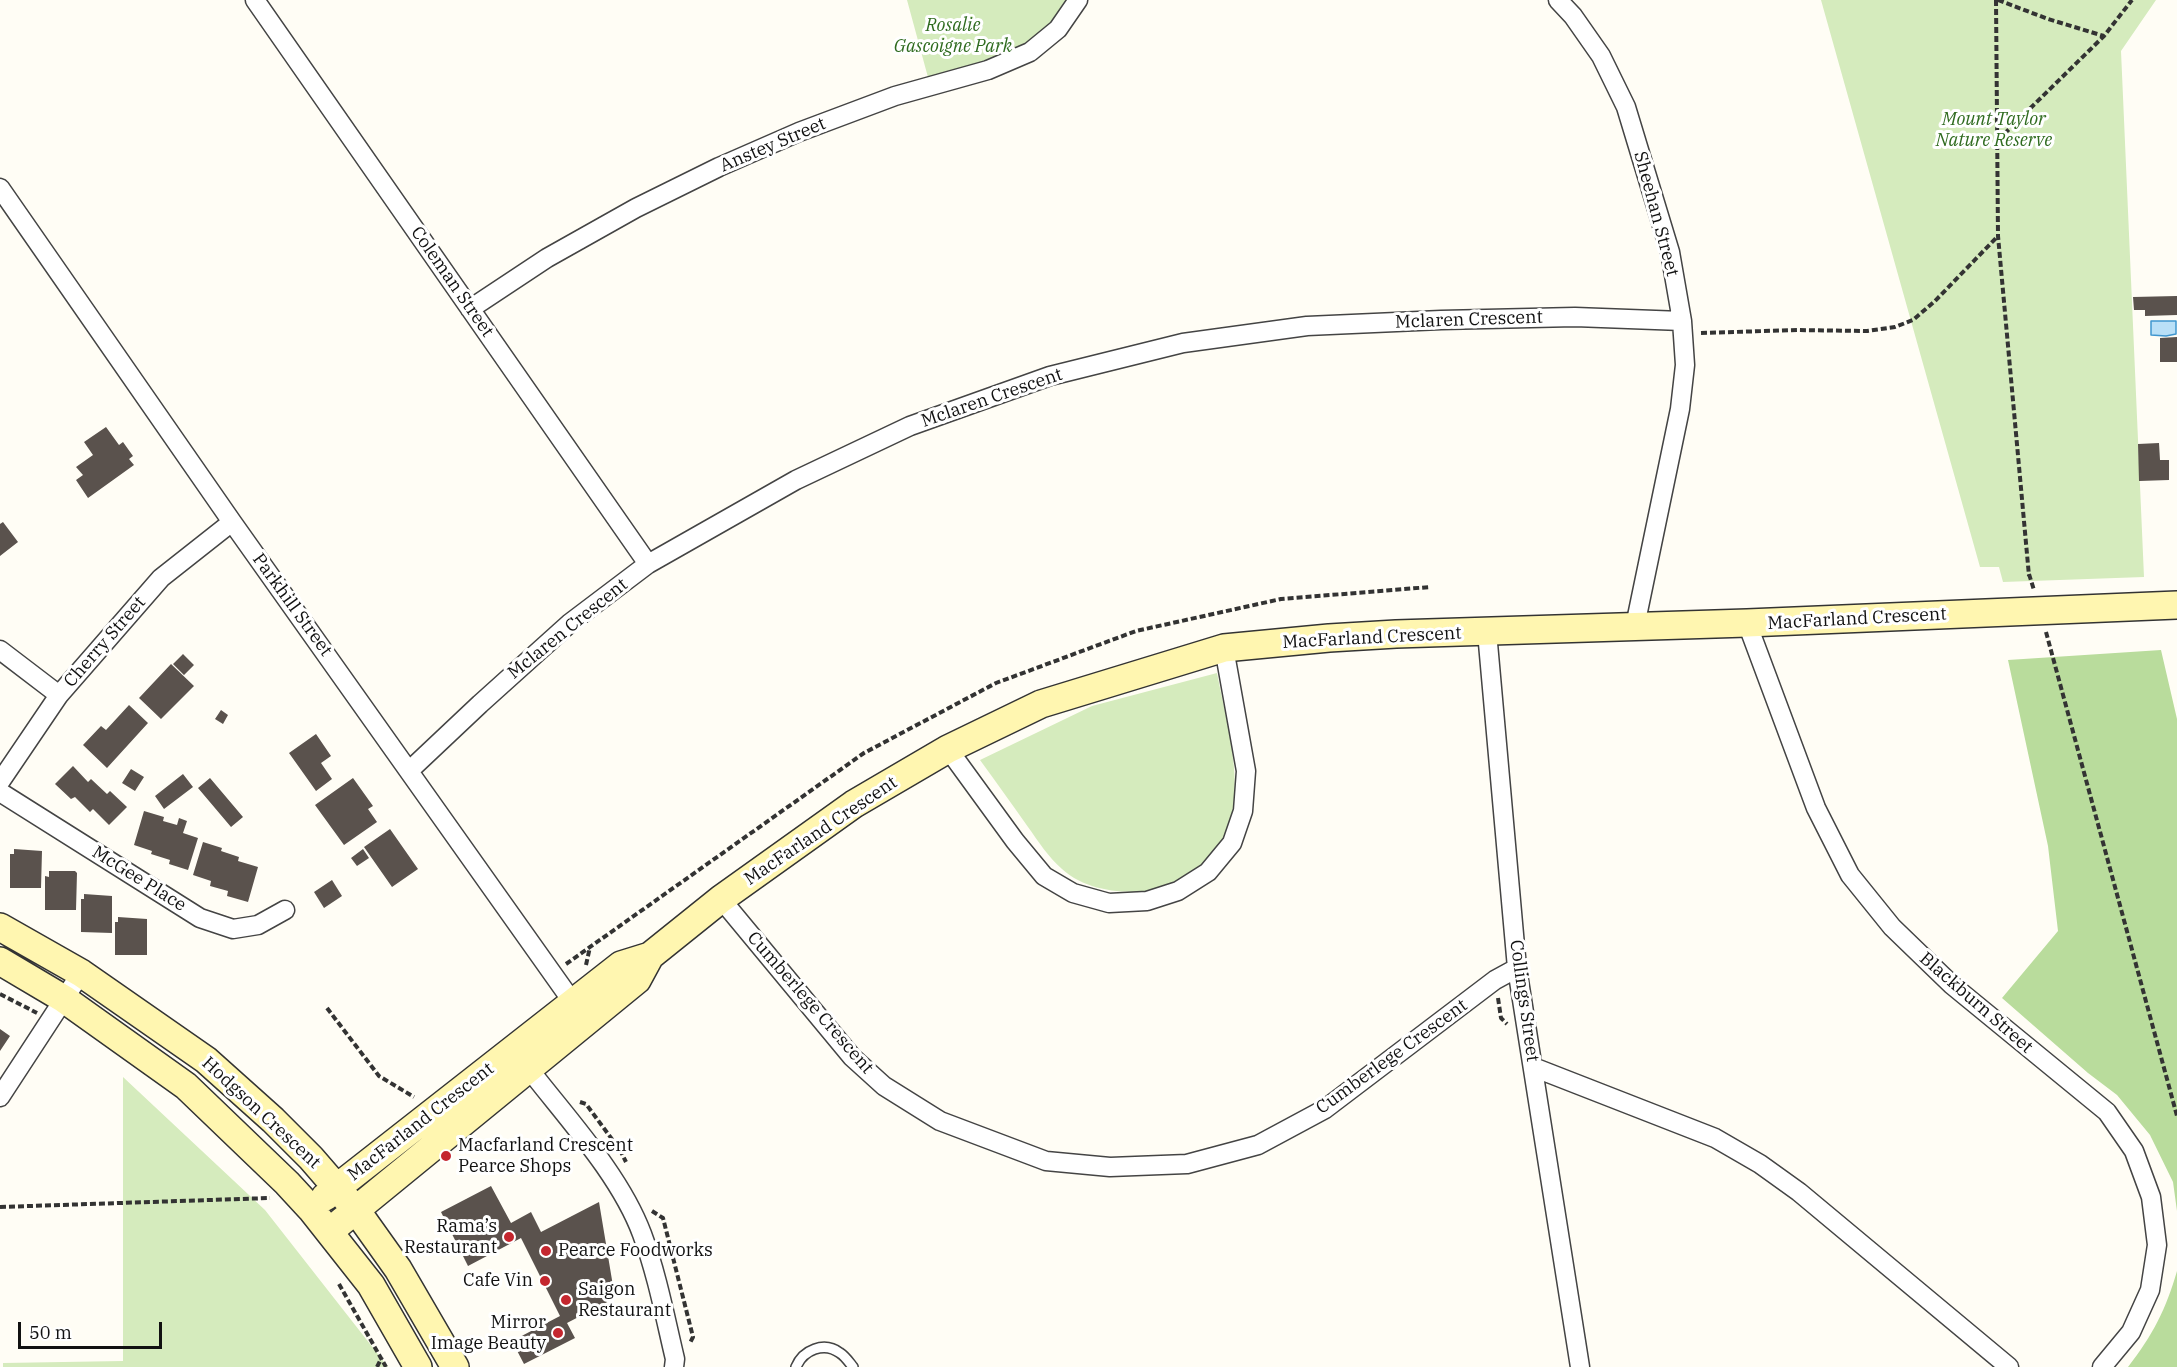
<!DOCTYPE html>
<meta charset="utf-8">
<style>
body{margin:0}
#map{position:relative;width:2177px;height:1367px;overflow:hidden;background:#fffdf5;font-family:"IBM Plex Serif",serif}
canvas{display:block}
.scale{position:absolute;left:18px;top:1322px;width:144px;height:27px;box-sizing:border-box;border:3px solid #111;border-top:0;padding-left:8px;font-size:18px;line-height:21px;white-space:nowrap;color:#111;-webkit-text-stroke:4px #fff;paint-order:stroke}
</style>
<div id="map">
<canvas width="2177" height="1367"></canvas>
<div class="scale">50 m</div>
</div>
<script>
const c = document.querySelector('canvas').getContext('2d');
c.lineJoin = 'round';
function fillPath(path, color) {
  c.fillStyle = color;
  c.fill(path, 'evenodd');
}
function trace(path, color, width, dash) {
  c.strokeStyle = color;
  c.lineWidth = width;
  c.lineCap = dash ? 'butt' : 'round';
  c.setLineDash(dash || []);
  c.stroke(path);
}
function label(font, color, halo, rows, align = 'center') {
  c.font = font + ' "IBM Plex Serif",serif';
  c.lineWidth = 6;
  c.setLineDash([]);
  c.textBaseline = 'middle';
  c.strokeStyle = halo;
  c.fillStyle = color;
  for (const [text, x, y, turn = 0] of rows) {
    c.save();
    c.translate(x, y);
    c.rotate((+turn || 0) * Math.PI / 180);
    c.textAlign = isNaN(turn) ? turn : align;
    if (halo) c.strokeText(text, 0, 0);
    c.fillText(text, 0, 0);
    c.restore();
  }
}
fillPath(new Path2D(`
 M907 0H1066L1055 23 1027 49 929 81Z
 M1821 0H2156L2121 51 2144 577 2003 582 1999 567H1980Z
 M1217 673C1229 737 1260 828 1194 872 1179 882 1162 891 1144 892 1116 893 1084 889 1062 869 1049 858 1038 841 1028 827 1012 804 996 782 980 760L1092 706Z
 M123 1077 265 1210 388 1367H3V1363L123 1361Z`), '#d5ebbd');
fillPath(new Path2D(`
 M2161 650 2177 719V1211L2173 1182 2150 1135 2117 1095 2088 1073 2002 998 2058 931 2048 846 2008 660Z
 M2177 1271V1367H2128C2153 1335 2166 1309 2177 1271Z`), '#b9dc9c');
const water = new Path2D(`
 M2151 321H2176V334L2166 336 2151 335Z`);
fillPath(water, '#b9e0f7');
trace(water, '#3f96cf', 1.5);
fillPath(new Path2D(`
 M2177 296V315L2145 316V310H2134L2133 297Z
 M2177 337V362H2160V338Z
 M106 427 119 445 123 442 133 456 129 459 134 465 88 498 76 480 83 475 76 467 93 455 84 442Z
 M2159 443 2160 460H2169V480L2139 481 2138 444Z
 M3 522 18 542 0 556V524Z
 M183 654 194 665 184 675 173 664Z
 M171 664 194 686 161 719 139 698Z
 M129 705 148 723 107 768 83 745 101 726 106 730Z
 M221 710 228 715 223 724 215 719Z
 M316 734 331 756 321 763 332 779 316 791 289 753Z
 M73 766 88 782 91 779 107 794 110 791 127 807 109 825 93 809 90 812 75 797 71 799 55 784Z
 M131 769 144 777 135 791 122 783Z
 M183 774 193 787 164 809 155 796Z
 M210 778 243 817 231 827 198 788Z
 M353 778 373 806 368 809 377 822 344 845 315 805Z
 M144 811 164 817 163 821 177 825 179 818 187 821 183 833 198 838 188 870 169 864 170 860 151 854 152 851 134 845Z
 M390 829 418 869 392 887 364 847Z
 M203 842 222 848 221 851 239 857 238 861 258 867 248 902 227 896 228 891 210 886 211 881 193 875Z
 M14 849 42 851 41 888H10V854H14Z
 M363 849 369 858 357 866 351 858Z
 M49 871H75L77 873 76 910H45V876L49 877Z
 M332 880 342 896 324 908 314 892Z
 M84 894 112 896V933L81 932V899H84Z
 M118 917 147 919V955H115V922H118Z
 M0 1029 10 1036 0 1051Z
 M491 1186 511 1223 531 1212 541 1232 599 1202 615 1298 567 1323 575 1338 524 1364 512 1341 560 1316 521 1238 468 1266 441 1212Z`), '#5a524d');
const lane = new Path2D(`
 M796 1367C803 1350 824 1341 840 1353 845 1356 849 1362 853 1367`);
const street = new Path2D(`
 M255 0 648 564
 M1558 0 1573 16 1601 56 1626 107 1670 252 1682 321 1685 365 1680 409 1635 626
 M0 188 232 522 579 1011
 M470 309 547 258 636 208 719 167 799 132 895 96 988 70 1030 52 1058 29 1078 0
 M1747 623 1816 808 1850 875 1892 927 1952 985 2107 1112 2134 1151 2151 1197 2157 1245 2150 1290 2131 1332 2102 1367
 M1487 632 1517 968 1580 1367
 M0 650 59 695
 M948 749 1015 841 1044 876 1073 893 1109 903 1147 901 1178 891 1208 872 1232 843 1243 811 1246 771 1224 648
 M410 770 480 704 570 623 648 564 796 480 910 426 1050 376 1183 343 1307 326 1441 320 1575 317 1682 321
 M0 782 59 695 161 578 232 522
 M0 792 200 918 233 929 258 925 285 910
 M721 899 852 1057 884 1086 940 1121 1046 1161 1110 1167 1187 1164 1258 1145 1325 1109 1495 980 1517 968
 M522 1060C562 1113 619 1172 642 1234 657 1274 665 1317 675 1359L674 1367
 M1533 1067 1715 1138 1760 1164 1799 1192 2009 1367
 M0 1097 81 973`);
const secondary = new Path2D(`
 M0 927 81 973 206 1060 273 1120 311 1158 356 1210 398 1269 455 1367
 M0 961 64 999 186 1086 287 1183 311 1209 371 1285 418 1367
 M325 1197 621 965 650 956
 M330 1231 637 980 650 956 721 899 854 804 948 749 1041 704 1224 648 1329 638 1396 634 1747 623 2177 605`);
trace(lane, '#444', 12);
trace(street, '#444', 21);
trace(secondary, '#333', 30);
trace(new Path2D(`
 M1996 0 1998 236 2029 576
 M1998 0 2048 19 2104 36
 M1998 140 2104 36 2132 0
 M1701 333 1797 330 1867 331 1895 327 1913 320 1935 301 1998 236
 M2029 574 2034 590
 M2046 632 2177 1116
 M566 964 864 753 996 683 1136 631 1281 599 1430 587
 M586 965 590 947
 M0 994 37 1013
 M1498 998 1501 1018 1507 1024
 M327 1008 379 1076 414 1097
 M580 1102 586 1104 620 1150 626 1162
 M0 1207 270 1198
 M652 1211 663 1218 693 1337 690 1343
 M339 1284 386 1367
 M377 1367 382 1357`), '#333', 4, [6, 3]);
trace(lane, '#fff', 9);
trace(street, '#fff', 18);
trace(secondary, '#fff6b0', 27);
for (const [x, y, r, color] of [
 [446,1156,6,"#c4262e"],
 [509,1237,6,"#c4262e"],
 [546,1251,6,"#c4262e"],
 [545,1281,6,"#c4262e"],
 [566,1300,6,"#c4262e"],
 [558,1333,6,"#c4262e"]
]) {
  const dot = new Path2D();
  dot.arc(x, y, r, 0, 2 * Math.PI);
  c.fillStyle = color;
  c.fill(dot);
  trace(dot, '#fff', 2);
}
label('italic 18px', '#2f6b1f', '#fff', [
 ["Rosalie",953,26],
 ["Gascoigne Park",953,47],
 ["Mount Taylor",1994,120],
 ["Nature Reserve",1994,141]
]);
label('18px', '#111', '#fff', [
 ["Anstey Street",773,145,-23],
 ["Sheehan Street",1656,214,75],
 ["Coleman Street",452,282,55],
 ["Mclaren Crescent",1469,320,-2],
 ["Mclaren Crescent",992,398,-19],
 ["Parkhill Street",292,605,54],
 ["MacFarland Crescent",1857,619,-3],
 ["Mclaren Crescent",568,629,-39],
 ["MacFarland Crescent",1372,638,-3],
 ["Cherry Street",105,642,-49],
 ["MacFarland Crescent",821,831,-34],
 ["McGee Place",139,879,32],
 ["Collings Street",1524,1001,82],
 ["Cumberlege Crescent",810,1003,49],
 ["Blackburn Street",1976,1003,41],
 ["Cumberlege Crescent",1392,1057,-36],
 ["Hodgson Crescent",261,1113,43],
 ["MacFarland Crescent",421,1122,-38]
]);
label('18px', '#111', '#fff', [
 ["Macfarland Crescent",458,1146],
 ["Pearce Shops",458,1167],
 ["Rama’s",497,1227,"right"],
 ["Restaurant",497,1248,"right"],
 ["Pearce Foodworks",558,1251],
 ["Cafe Vin",533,1281,"right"],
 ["Saigon",578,1290],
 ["Restaurant",578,1311],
 ["Mirror",546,1323,"right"],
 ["Image Beauty",546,1344,"right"]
], 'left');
</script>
